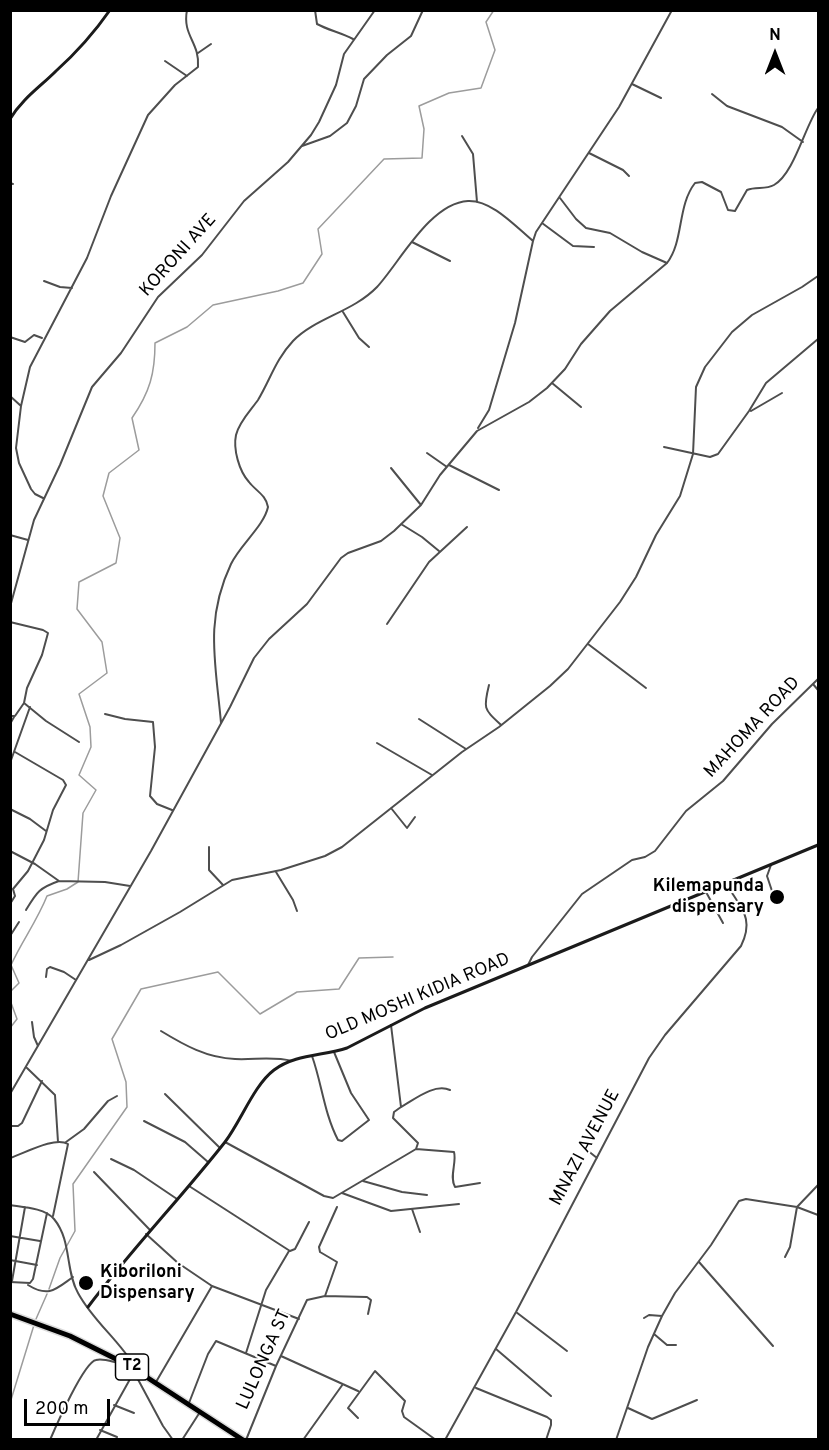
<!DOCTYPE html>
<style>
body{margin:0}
#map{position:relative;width:829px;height:1450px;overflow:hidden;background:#fff;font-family:Overpass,sans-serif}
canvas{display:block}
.frame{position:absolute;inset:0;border:12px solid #000;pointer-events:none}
.north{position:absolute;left:745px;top:24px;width:60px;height:60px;-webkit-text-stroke:4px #fff;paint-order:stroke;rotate:0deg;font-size:16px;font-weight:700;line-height:24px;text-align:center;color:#000}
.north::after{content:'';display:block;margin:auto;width:21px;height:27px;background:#000;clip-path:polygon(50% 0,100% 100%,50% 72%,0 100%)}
.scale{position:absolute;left:24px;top:1399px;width:86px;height:27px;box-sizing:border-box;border:3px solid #000;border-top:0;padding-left:8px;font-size:18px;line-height:21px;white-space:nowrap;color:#000;-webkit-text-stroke:4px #fff;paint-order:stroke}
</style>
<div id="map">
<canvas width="829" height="1450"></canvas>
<div class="frame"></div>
<div class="north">N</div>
<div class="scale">200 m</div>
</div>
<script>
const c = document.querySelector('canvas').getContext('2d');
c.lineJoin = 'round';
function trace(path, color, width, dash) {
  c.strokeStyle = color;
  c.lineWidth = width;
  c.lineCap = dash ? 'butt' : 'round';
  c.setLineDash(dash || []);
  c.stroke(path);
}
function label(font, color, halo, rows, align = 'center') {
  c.font = font + ' Overpass,sans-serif';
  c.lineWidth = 4.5;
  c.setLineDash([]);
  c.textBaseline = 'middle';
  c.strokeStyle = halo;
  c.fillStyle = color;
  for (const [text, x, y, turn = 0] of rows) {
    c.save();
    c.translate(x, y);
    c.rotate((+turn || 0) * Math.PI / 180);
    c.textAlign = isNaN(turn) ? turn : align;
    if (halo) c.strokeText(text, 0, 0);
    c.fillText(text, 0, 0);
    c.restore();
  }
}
trace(new Path2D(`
 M10 992 19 983 11 965C22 941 37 921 47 896L67 889 78 882 83 813 96 790 79 775 91 747 90 727 79 694 107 673 102 642 77 609 79 582 116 563 120 538 103 496 109 473 139 450 132 418C150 392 155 373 155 343L187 327 213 305 278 291 303 283 322 254 318 229 384 159 422 158 424 129 419 106 449 93 481 88 495 50 486 22 494 10
 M10 1000 17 1019 10 1028
 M49 1289 60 1258 75 1231 73 1184 127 1107 126 1082 112 1039 141 989 218 972 260 1014 297 992 339 989 359 958 393 957
 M36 1319 47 1294
 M10 1403 34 1325`), '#9c9c9c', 1.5);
const highway = new Path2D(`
 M10 1314 70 1336 128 1365 243 1440`);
trace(highway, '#dbdbdb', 8);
trace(new Path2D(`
 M315 10 317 24C328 30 342 33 353 39
 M198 53 211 44
 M165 61 187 76
 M632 84 661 98
 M712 94 727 106 782 127 803 142
 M462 136 473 154 477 202
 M302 146 330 136 347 123 356 106 364 79 387 55 411 36 423 10
 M589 153 623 170 629 176
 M10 183 13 184
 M560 198 576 219 586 228 610 233 642 252 667 263
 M542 223 573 246 594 247
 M412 242 450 261
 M44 281 60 287 72 288
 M343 312 359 338 369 347
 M10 337 25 342 34 335 42 338
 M552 383 581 407
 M10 396 21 406
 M751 411 782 393
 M478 428 489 410 515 323 533 241 536 232 619 107 672 10
 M664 447 710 457 718 454 749 411 766 383 818 339
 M427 453 447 467
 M449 465 499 490
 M391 468 421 505
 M43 498 35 494 31 489 19 463 16 448 21 406 30 367 87 258 111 196 148 115 175 85 198 67C200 42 182 36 187 10
 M401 524 422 537 439 551
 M10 535 28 540
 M10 607 34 520 60 465 92 387 121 353 158 297 202 255 244 201 288 162 311 135 319 122 336 85 344 54 375 10
 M10 622 43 630 48 633 42 655 27 688 24 703
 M387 624 429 562 467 527
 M588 644 646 688
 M813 684 818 690
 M489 685C483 709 484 709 501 725
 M105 714 125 719 153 722 155 747 150 796 157 804 172 810
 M10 716H15L24 703 46 721 79 742
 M419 719 466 749
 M221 723C216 664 204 621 231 564 240 545 264 526 268 507 266 495 256 491 249 482 239 471 233 449 236 435 239 422 251 410 258 400 270 380 276 359 293 341 315 318 353 312 377 287 400 262 430 203 468 201 492 200 515 226 533 241
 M10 724 14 717
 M377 743 432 775
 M10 763 30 707
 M391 808 407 828 415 817
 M10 809 30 819 46 831
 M209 847V870L223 885
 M10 851 35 864 59 881 105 882 130 886
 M771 865 767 876 772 891
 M276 872 293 900 297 911
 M706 892 723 923
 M10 904 15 896 13 889 28 871 44 840 53 810 66 785 63 780 15 752
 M26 910C37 892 39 888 59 881
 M10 936 19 922
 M89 960 121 945 180 912 232 880 281 870 325 856 342 847 462 752 499 727 550 686 568 669 620 602 636 577 656 535 680 496 693 454 696 387 705 367 732 332 752 315 802 287 818 276
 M528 965 532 957 582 894 632 860 645 857 655 851 686 811 723 781 772 724 818 679
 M46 977 47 969 50 967 64 972 76 980
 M32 1022 34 1037 38 1046
 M161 1031C184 1045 207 1058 235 1059 255 1060 272 1056 292 1061
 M312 1056C322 1084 324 1113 338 1140L342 1141 369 1120 351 1093 334 1052
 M27 1068 55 1095 58 1142
 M10 1094 151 851 230 707 254 658 269 639 307 604 341 558 348 553 381 541 394 531 421 505 440 475 477 431 529 402 547 388 565 369 581 344 610 311 667 263C684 241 677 206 695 183L702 182 721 192 728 210 735 211 747 190C756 186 765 190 774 185 794 174 805 126 818 108
 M165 1094 220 1148
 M401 1107C414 1100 434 1083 450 1090
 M144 1121 185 1142 208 1162
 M10 1126H18L22 1123 42 1081
 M66 1142 84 1129 108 1101 117 1096
 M225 1142 324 1196 333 1198 411 1152 416 1149 418 1143 393 1118 394 1112 401 1107 391 1025
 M585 1145 587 1150 597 1158
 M416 1149 454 1152C457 1162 449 1177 455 1187L480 1183
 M10 1158C25 1153 55 1136 68 1144L53 1216
 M111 1159 134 1170 177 1199
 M94 1172 150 1230
 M363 1181 402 1192 427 1195
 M189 1186 290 1251 295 1249 309 1222
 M342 1193 391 1211 459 1204
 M10 1205C23 1207 45 1208 54 1219 72 1241 65 1270 78 1293 93 1321 119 1340 135 1367
 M412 1209 420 1232
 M146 1234 178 1263 212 1286 299 1319
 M10 1236 40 1241
 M785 1257 790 1247 797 1207 818 1215
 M10 1260 37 1265
 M699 1262 773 1346
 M12 1281 25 1207
 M10 1282 30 1283 33 1279 47 1213
 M28 1285C49 1298 56 1289 73 1277
 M325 1296 337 1262 320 1252 319 1247 337 1207
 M516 1312 567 1351
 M644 1318 649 1315 662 1316
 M654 1334 667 1345H676
 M496 1349 551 1396
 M246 1353 266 1290 289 1251
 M281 1356 358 1391
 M134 1372 163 1426 173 1440
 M156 1382 212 1286
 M476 1388 547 1417 551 1420V1425L546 1440
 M189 1403 208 1354 216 1341 276 1366
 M114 1405 134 1413
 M628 1408 652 1419 697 1400
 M358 1418 348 1408 375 1371 405 1401 402 1411 404 1417 436 1440
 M100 1430 117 1437
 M50 1440C56 1426 84 1362 96 1360 103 1358 113 1362 119 1363
 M96 1440 134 1372
 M182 1440 200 1412
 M246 1440 276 1366 307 1300 325 1296 367 1297 371 1300 368 1314
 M303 1440 343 1384
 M445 1440 516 1312 649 1058 665 1035 741 946C755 917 740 908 726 883
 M616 1440 648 1347 662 1316 675 1293 711 1245 739 1201 746 1199 797 1207 818 1185`), '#4e4e4e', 2);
trace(new Path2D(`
 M10 119C22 99 40 87 56 71 76 53 94 33 110 10
 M88 1307C131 1250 181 1198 225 1142 241 1121 254 1085 274 1070 295 1054 323 1056 347 1048L425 1008 818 845`), '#1b1b1b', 3);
trace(highway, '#000', 5);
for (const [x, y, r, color] of [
 [777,897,8,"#000"],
 [86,1283,8,"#000"]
]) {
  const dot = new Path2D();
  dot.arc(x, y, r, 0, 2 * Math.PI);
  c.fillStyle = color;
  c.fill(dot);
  trace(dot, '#fff', 2);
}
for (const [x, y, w] of [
 [132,1367,33]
]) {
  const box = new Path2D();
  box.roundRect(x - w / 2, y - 13, w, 26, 4.5);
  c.fillStyle = '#fff';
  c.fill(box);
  trace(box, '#000', 1.5);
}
label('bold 16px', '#000', null, [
 ["T2",132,1367]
]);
label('18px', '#000', '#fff', [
 ["KORONI AVE",179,256,-48],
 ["MAHOMA ROAD",753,728,-47],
 ["OLD MOSHI KIDIA ROAD",418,998,-23],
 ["MNAZI AVENUE",586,1148,-62],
 ["LULONGA ST",265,1360,-66]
]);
label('bold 18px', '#000', '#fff', [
 ["Kilemapunda",764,887],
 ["dispensary",764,908],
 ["Kiboriloni",100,1273,"left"],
 ["Dispensary",100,1294,"left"]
], 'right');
</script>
